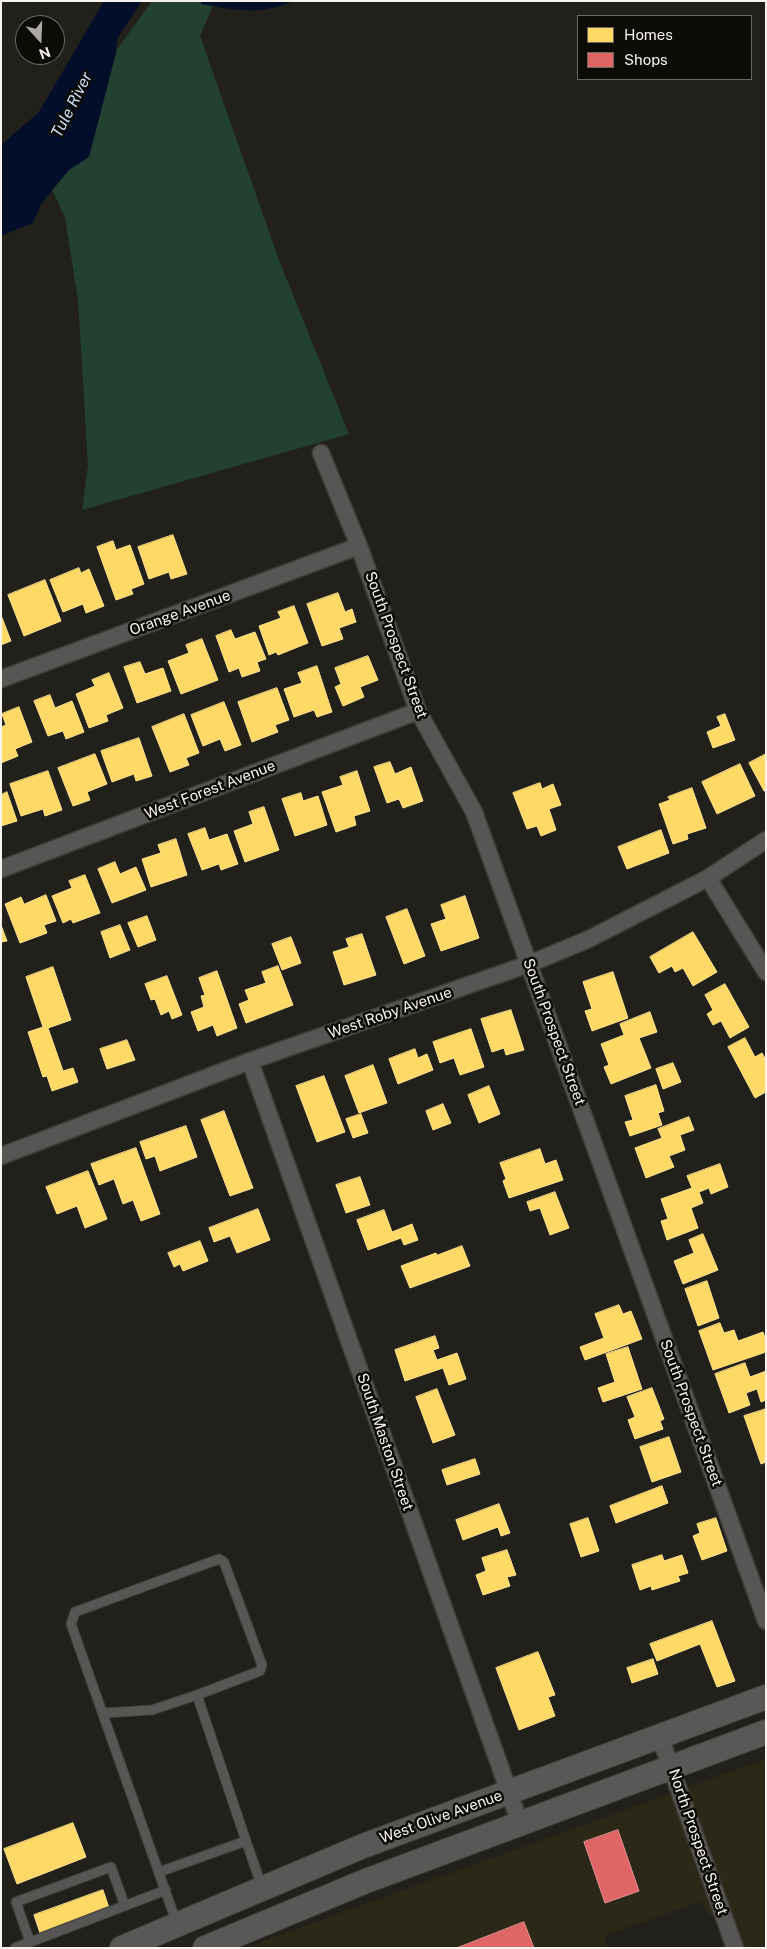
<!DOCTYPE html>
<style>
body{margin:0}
#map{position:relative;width:767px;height:1949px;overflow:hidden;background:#22201a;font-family:"Public Sans",sans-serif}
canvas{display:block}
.frame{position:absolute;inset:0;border:2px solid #f5f3eb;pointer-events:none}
.legend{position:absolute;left:577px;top:15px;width:175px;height:65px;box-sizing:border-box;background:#0c0b06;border:1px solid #696862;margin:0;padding:6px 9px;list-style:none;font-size:15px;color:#f5f3eb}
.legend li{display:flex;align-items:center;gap:10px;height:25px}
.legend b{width:25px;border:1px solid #696862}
.north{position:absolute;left:15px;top:15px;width:50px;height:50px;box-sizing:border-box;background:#0c0b06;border:1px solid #696862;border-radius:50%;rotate:160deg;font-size:14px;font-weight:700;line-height:20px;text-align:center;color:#f5f3eb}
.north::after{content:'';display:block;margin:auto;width:18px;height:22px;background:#aba9a2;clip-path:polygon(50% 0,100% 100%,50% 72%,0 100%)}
</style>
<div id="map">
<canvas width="767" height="1949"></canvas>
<div class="frame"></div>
<ul class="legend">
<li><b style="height:14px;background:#ffd966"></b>Homes</li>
<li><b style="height:14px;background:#e06666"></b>Shops</li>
</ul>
<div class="north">N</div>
</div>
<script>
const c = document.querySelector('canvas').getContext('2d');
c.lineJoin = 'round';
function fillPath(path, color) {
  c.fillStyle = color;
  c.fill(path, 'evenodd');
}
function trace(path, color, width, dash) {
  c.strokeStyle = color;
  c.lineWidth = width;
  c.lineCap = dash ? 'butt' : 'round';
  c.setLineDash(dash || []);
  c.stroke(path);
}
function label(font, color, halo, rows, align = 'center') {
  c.font = font + ' "Public Sans",sans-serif';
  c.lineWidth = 5;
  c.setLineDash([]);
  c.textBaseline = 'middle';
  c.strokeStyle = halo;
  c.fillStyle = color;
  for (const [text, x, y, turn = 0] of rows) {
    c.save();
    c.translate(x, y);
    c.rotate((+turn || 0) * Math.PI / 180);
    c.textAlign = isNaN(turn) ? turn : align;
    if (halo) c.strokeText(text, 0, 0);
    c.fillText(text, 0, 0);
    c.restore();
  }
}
fillPath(new Path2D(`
 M766 1759V1948H741L699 1902 604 1936 607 1948H249L263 1941Z`), '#2c2817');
fillPath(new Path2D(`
 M152 1H215L200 36 279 260 349 434 82 510 88 466 78 300 65 218 47 178 93 83Z`), '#224130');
fillPath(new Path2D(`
 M104 1H142L117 39 116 53 89 157 69 170 41 204 33 223 1 236V145L39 112Z
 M201 1H294C258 16 238 10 201 4Z`), '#030f2a');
const homes = new Path2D(`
 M173 535 187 574 171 579 169 572 149 579 138 547Z
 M113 541 116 550 130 545 144 584 131 589 133 594 116 600 97 547Z
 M79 568 81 573 89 569 104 606 86 613 83 604 63 612 50 580Z
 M45 580 61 621 24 636 8 595Z
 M338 593 345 612 352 609 356 622 339 628 343 639 322 646 307 604Z
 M294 606 308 643 278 655 276 652 269 655 259 626 281 618 278 612Z
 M1 615 11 641 1 645Z
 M231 630 235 639 255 632 266 659 257 662 260 671 242 677 239 668 229 672 216 636Z
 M202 639 218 680 181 694 168 661 189 653 186 645Z
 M368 656 378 680 360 687 364 697 343 706 335 687 341 684 335 668Z
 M140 662 145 674 163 668 171 691 137 703 124 667Z
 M317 666 332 712 317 717 314 710 294 717 284 689 302 683 298 673Z
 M109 673 123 708 106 715 108 721 89 728 76 694 95 686 92 680Z
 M277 688 289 720 275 725 278 732 252 742 238 702Z
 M50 695 55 708 72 701 84 732 66 739 63 731 48 736 34 701Z
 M224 702 241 745 225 751 220 739 203 746 191 715Z
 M19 707 32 742 15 749 18 756 1 763V727L6 725 2 714Z
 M184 714 199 753 186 758 189 765 170 772 152 727Z
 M725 714 735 740 713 748 707 732 721 726 717 717Z
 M139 738 152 776 136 781 134 774 112 782 101 751Z
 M95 754 107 784 87 792 90 800 73 806 58 768Z
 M766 754V791H764L749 763Z
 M390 762 395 774 411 767 423 801 403 808 399 799 387 803 374 767Z
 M740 764 755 796 717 814 702 782Z
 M48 771 62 810 45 816 43 809 21 816 10 784Z
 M357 771 370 811 354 816 356 825 336 832 322 792 343 785 340 777Z
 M540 783 542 789 553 784 561 805 549 809 556 830 541 836 537 826 527 829 513 793Z
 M692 788 706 828 687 834 688 839 673 844 659 804 670 800 668 797Z
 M7 792 17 821 1 826V795Z
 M301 793 303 801 318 796 327 825 295 836 282 799Z
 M264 807 279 850 245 862 234 831 253 824 249 812Z
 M205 828 209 840 227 834 238 864 221 870 219 864 202 870 188 834Z
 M661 830 669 853 627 869 618 847Z
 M176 839 187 875 151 887 142 859 161 853 158 845Z
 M115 862 120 874 136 867 146 890 112 903 98 869Z
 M85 875 100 913 73 923 71 919 63 923 52 896 72 888 69 881Z
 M46 895 56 921 44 925 47 933 20 943 5 904 21 897 24 904Z
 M465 896 479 938 441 951 431 924 446 919 441 905Z
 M407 909 425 956 404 964 386 917Z
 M147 916 156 940 138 947 128 923Z
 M1 925 7 941 1 942Z
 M120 925 130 950 110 958 101 932Z
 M693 932 717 972 693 986 683 968 675 972 672 966 659 973 650 957Z
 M362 934 376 975 344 985 333 952 349 947 346 939Z
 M291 937 301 963 282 970 272 944Z
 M278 966 293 1005 246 1023 239 1004 249 1000 245 990 266 983 262 972Z
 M53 967 71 1020 48 1028 63 1071 73 1068 78 1082 52 1091 47 1076 43 1077 28 1032 43 1027 26 977Z
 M217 971 237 1028 217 1036 213 1025 198 1031 191 1012 204 1007 201 996 205 995 199 978Z
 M613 972 628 1018 592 1031 585 1011 592 1009 583 982Z
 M167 976 182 1015 172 1019 169 1011 161 1015 155 999 151 1000 145 984Z
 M725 984 749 1027 730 1038 721 1021 713 1025 707 1014 713 1010 705 995Z
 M511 1010 524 1050 506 1055 504 1048 492 1052 481 1019Z
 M650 1012 657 1032 639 1038 651 1068 611 1084 604 1067 609 1065 601 1044 624 1035 620 1024Z
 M471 1029 484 1067 460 1075 454 1058 440 1063 433 1042Z
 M745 1038 755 1057 762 1053 766 1060V1092L755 1098 728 1047Z
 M127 1040 135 1060 107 1069 100 1049Z
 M415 1049 418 1058 427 1054 433 1070 398 1084 389 1059Z
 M673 1063 681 1082 663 1089 656 1069Z
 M373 1065 387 1103 359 1113 345 1076Z
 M324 1076 345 1132 317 1142 296 1086Z
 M656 1085 664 1111 658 1113 662 1125 630 1136 625 1122 633 1120 625 1096Z
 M489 1086 500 1114 479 1123 468 1095Z
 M443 1104 451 1123 433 1130 426 1111Z
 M224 1111 253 1188 230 1196 201 1120Z
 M361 1114 368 1133 353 1138 346 1119Z
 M689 1117 694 1130 680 1135 685 1150 669 1156 674 1167 646 1178 635 1148 662 1138 658 1129Z
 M186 1126 197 1157 160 1171 155 1156 146 1159 140 1142Z
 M136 1148 160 1214 141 1221 133 1200 123 1204 114 1179 99 1185 91 1164Z
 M540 1149 545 1164 556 1160 563 1180 509 1198 503 1181 506 1179 500 1163Z
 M720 1164 728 1187 711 1194 709 1188 699 1192 703 1203 691 1208 698 1228 667 1240 661 1221 668 1219 661 1199 692 1188 687 1176Z
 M88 1171 107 1219 85 1228 77 1206 57 1214 46 1187Z
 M360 1177 370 1205 346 1213 336 1185Z
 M555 1192 569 1228 550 1235 540 1208 530 1211 527 1202Z
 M258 1209 270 1240 237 1253 230 1236 214 1242 209 1228Z
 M384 1210 392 1232 412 1224 418 1240 404 1245 401 1238 368 1250 357 1220Z
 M703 1234 718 1270 683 1284 674 1261 694 1253 689 1240Z
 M200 1241 208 1261 183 1271 180 1264 174 1267 168 1253Z
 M462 1246 470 1266 410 1288 401 1266 436 1253 437 1255Z
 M707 1281 719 1318 698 1326 685 1289Z
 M619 1305 623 1314 631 1311 642 1339 585 1360 580 1347 604 1338 595 1314Z
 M720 1323 724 1333 734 1330 738 1341 763 1332 766 1340V1352L713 1370 699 1331Z
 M435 1336 439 1348 433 1350 437 1360 457 1353 466 1379 449 1385 443 1368 405 1381 395 1350Z
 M628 1347 642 1389 603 1402 598 1388 615 1382 606 1354Z
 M745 1363 750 1377 766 1371V1400L761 1402 757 1389 746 1393 750 1405 729 1413 715 1374Z
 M652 1388 664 1419 660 1421 663 1429 635 1439 628 1420 635 1417 627 1397Z
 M437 1389 455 1435 433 1443 416 1397Z
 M766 1409V1462L761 1464 744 1416Z
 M669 1437 681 1472 652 1482 640 1447Z
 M475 1459 480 1474 447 1485 442 1470Z
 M662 1486 668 1503 616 1523 610 1506Z
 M499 1504 510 1533 501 1536 498 1527 463 1540 456 1520Z
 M588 1518 599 1551 581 1557 570 1524Z
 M716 1518 727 1551 702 1560 693 1536 700 1533 697 1524Z
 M507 1550 516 1575 507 1577 510 1586 483 1595 476 1575 486 1571 482 1558Z
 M662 1555 664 1561 682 1555 688 1573 678 1576 680 1581 652 1590 651 1586 640 1590 632 1565Z
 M712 1621 735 1681 717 1687 700 1644 657 1661 650 1644Z
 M538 1652 555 1695 548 1697 555 1716 519 1730 496 1668Z
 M653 1659 658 1674 632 1683 627 1668Z
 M73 1823 86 1857 17 1884 4 1849Z
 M103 1890 109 1908 40 1933 34 1915Z`);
fillPath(homes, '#ffd966');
trace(homes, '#fce18e', 1);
const shops = new Path2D(`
 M618 1830 639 1891 605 1903 584 1842Z
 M524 1922 534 1948H457Z`);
fillPath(shops, '#e06666');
trace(shops, '#e6908e', 1);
const lane = new Path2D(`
 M104 1713 152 1710 197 1695 246 1841 159 1872
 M246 1841 262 1887
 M177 1924 71 1624 75 1612 219 1559 224 1562 262 1665 260 1671 197 1695
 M30 1942 16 1902 111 1867 125 1906
 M15 1948 166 1890`);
const street = new Path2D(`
 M321 453 359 546 418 711 474 812 766 1621
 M1 679 359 546
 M1 869 418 711
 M708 878 766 972
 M250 1061 520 1823
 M1 1156 250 1061 529 964 589 939 708 878 766 840
 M660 1737 735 1948`);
const secondary = new Path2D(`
 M122 1948 363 1846 766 1697
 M205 1948 366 1881 766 1732`);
trace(lane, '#3f3d38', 11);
trace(street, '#3f3d38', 19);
trace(secondary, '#3f3d38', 26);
trace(lane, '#585654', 9);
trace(street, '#585654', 16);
trace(secondary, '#595856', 24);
label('15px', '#f5f3eb', '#0c0b06', [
 ["Orange Avenue",180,613,-20],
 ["South Prospect Street",396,645,70],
 ["West Forest Avenue",210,790,-21],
 ["West Roby Avenue",390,1013,-19],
 ["South Prospect Street",554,1032,70],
 ["South Prospect Street",691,1413,70],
 ["South Maston Street",385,1442,71],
 ["West Olive Avenue",441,1817,-20],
 ["North Prospect Street",698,1842,71]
]);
label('italic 16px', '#c9dffc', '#0c0b06', [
 ["Tule River",72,105,-63]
]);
</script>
